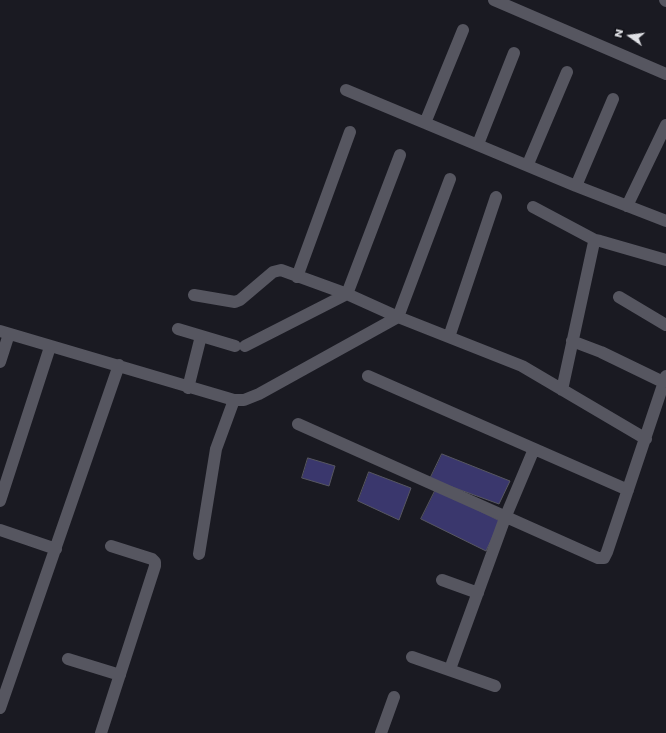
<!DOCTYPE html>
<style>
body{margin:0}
#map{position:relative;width:666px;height:733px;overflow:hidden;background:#1a1a22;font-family:Poppins,sans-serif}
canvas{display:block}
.north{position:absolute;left:610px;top:16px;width:40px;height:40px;-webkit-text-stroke:3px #111118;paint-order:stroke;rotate:284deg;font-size:11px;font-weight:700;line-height:16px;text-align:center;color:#dfe0e5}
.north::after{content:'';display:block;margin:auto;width:14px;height:18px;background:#dfe0e5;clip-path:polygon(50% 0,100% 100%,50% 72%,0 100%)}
</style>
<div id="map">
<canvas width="666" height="733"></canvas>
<div class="north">N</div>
</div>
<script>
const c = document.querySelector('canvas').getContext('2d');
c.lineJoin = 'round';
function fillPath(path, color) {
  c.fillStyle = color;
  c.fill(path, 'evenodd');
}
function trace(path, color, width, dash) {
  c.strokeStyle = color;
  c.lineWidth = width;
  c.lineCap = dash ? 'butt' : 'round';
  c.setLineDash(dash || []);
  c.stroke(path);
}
const building = new Path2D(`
 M442 454 510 481 499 504 430 479Z
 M308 458 335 466 329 486 302 478Z
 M369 472 411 488 399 520 358 501Z
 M436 489 500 521 486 551 421 519Z`);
fillPath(building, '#3a376d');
trace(building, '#575761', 1);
trace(new Path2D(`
 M494 0 666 74
 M665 0 666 1
 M346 90 576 186 666 221
 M425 123 463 30
 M478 144 514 53
 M528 164 567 72
 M576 186 613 99
 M627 206 666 125
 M533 207 595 240
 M297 277 350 132
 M194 295 235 302 240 300 273 272 281 270 347 294 398 317 522 366 646 439
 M619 297 666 325
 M178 329 235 346
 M0 331 234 400H244L259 394 398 317 450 179
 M449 337 496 197
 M572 341 601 352 663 382
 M245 346 347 294 400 155
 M0 362 9 334
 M368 376 628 490
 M188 388 201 336
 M562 390 594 242 595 240 600 241 666 260
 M298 424 598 558H604L607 552 666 376
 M0 501 50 347
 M0 530 56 549
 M199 554 216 449 234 400
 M442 580 478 593
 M412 657 495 686
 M68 659 120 675
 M450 669 505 518 534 449
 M0 708 119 365
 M101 733 155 566V562L152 559 111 546
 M381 733 394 697`), '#565660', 12);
</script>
